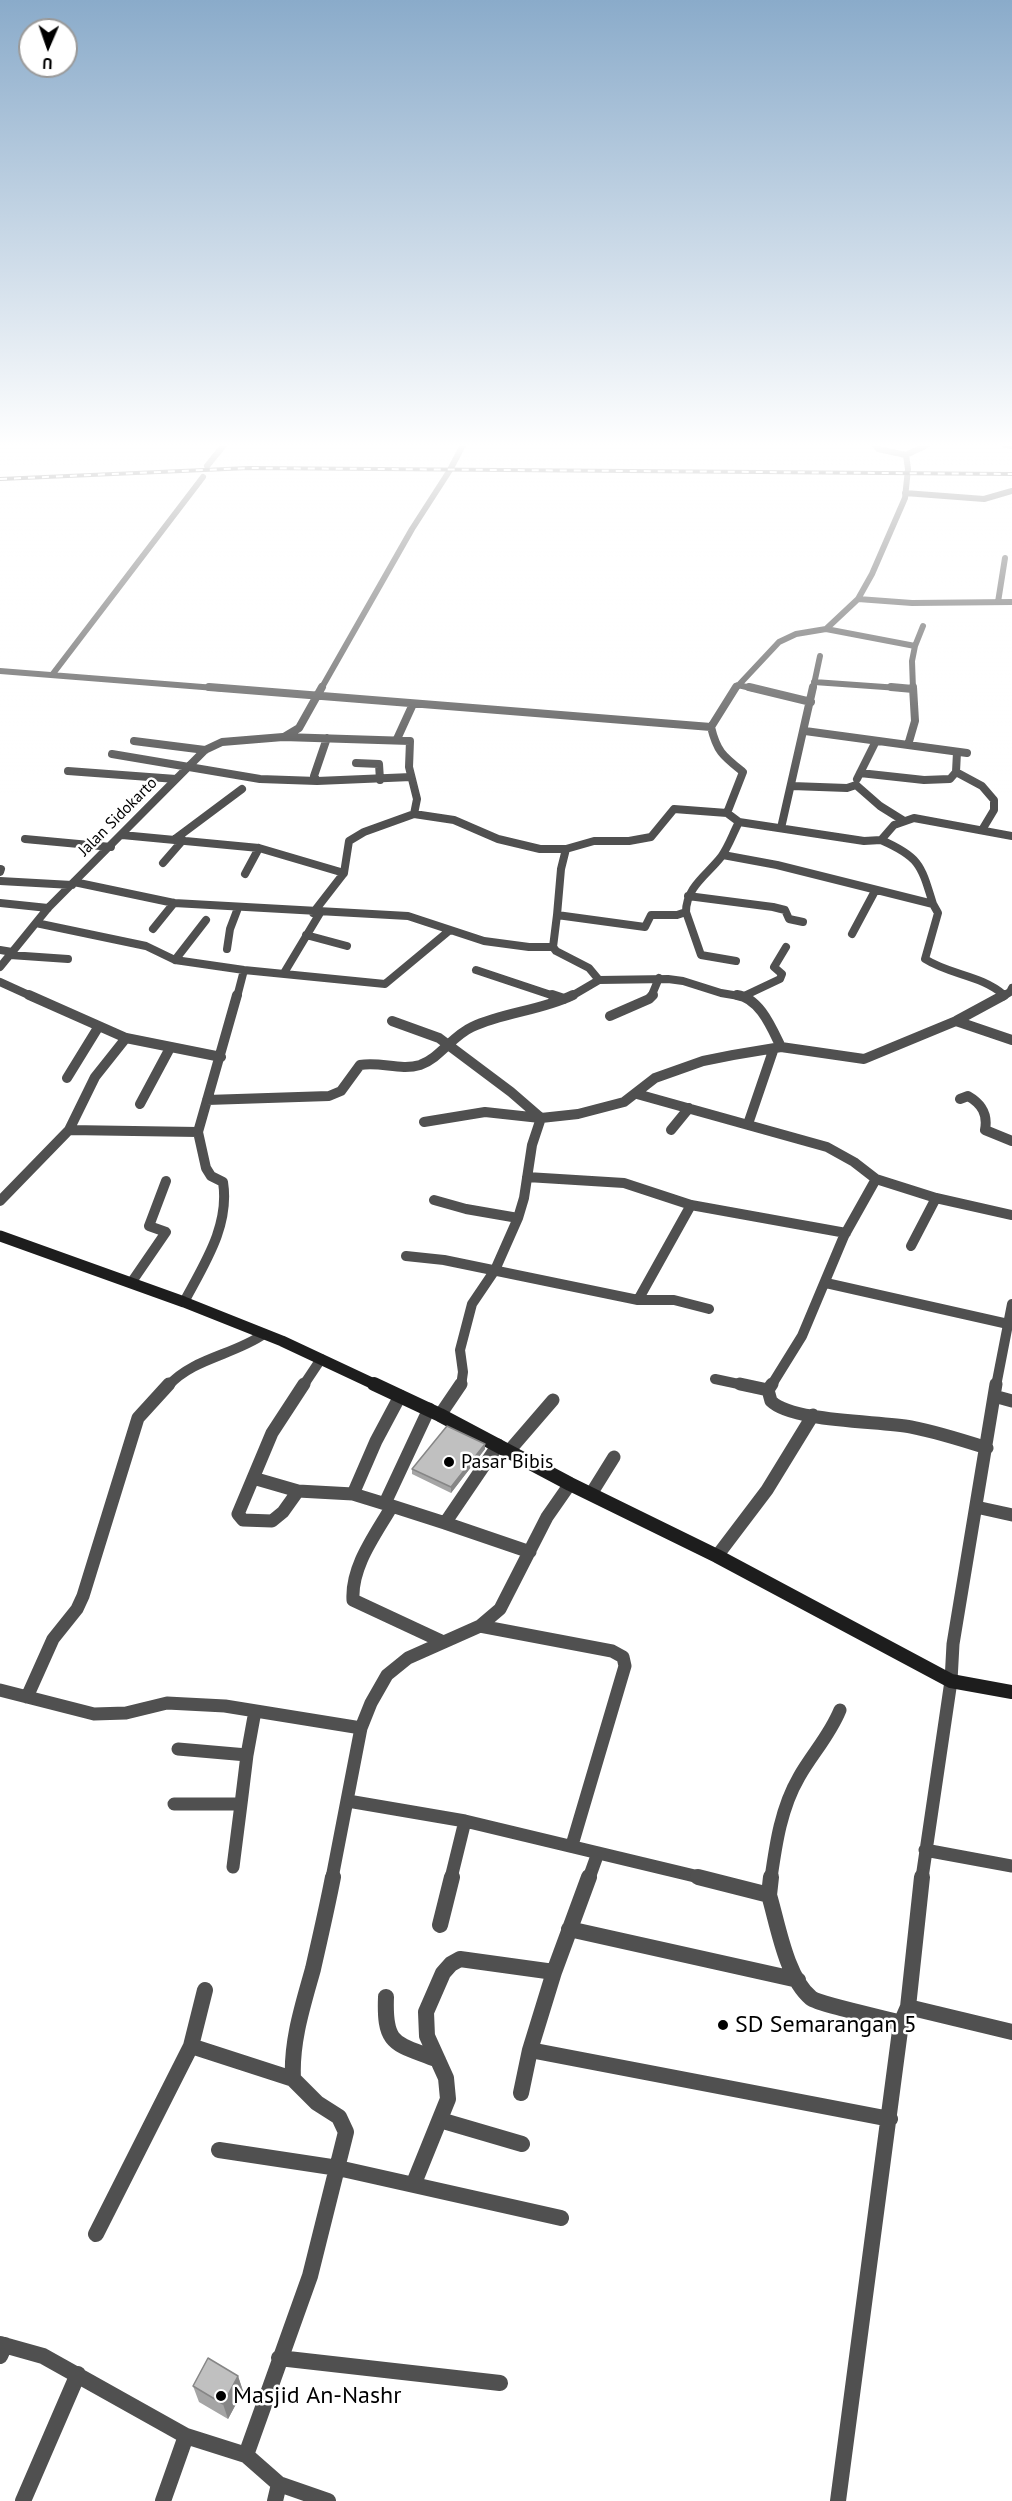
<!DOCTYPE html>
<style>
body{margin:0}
#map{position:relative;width:1012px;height:2501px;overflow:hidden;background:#fff;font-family:"PT Sans",sans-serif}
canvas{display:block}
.north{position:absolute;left:18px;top:18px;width:60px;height:60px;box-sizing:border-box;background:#fff;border:2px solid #999;border-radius:50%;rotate:182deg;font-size:16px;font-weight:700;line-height:24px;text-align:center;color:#000}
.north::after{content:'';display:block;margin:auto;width:21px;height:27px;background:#000;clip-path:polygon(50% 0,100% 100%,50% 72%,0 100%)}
</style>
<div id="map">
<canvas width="1012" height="2501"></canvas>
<div class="north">U</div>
</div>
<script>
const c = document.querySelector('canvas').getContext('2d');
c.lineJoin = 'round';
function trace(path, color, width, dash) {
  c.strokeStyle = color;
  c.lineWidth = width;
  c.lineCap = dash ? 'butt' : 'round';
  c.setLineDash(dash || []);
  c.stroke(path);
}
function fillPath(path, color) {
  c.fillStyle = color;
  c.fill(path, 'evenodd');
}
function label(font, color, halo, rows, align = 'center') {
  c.font = font + ' "PT Sans",sans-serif';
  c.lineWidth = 5;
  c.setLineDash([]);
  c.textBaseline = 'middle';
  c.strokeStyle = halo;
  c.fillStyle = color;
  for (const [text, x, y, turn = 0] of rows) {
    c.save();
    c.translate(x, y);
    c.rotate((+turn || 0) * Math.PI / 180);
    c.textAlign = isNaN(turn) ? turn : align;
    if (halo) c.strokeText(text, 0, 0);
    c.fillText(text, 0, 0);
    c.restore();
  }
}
trace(new Path2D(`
 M1005 445 1012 446
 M906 455 927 445
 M207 466 224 445
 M451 468 463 445
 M905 493 984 499 1012 491
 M858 599 912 603 1012 602
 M998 602 1005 558
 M826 629 915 646 912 661 913 689
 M915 646 923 626
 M0 671 228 689
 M52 675 203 477
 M814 682 913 689
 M738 685 755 689
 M321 689 412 529 450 470
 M735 689 779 642 796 634 826 629 858 599 872 574 905 498 908 469 906 455 878 449 875 445
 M813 689 820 656`), '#505050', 6);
trace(new Path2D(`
 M209 687 711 727
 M736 687 711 727C717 752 723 756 743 772L727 813 739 822 864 841 881 840 894 825 914 818 1012 836
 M749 687 811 702
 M891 687 913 689
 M805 731 967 753
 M284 737 299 728 322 687
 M327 738 314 776 317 781 411 777
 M397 739 413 704
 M134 741 205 750
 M908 745 915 721 913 687
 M112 754 260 779 317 781
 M356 763 379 764 380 780
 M68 771 176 779
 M956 772 982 786 994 800V810L982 830
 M860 773 924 780 950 779 956 772 957 752
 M857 779 876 741
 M856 785 880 806 904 821
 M792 786 847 788 856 785
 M781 828 813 687
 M122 835 259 848 344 873
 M25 839 111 847
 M175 839 242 789
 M881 840C920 857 921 865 933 904
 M566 849 561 869 557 915 645 927 651 915H677L686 912C686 887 707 875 721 857 729 846 733 833 739 822
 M723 855 777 865 933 904 938 913 925 959C950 975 981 975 1004 995
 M163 863 183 840
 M0 872 1 869
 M245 874 259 848
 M0 881 72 885
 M74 882 174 903 408 916 484 941 529 947H553L556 951 589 968 599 980 570 997
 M688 896 773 907 785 910 789 919 803 922
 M0 903 48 908
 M686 912 701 955 736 961
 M313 913 344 873 349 841 364 832 414 814 454 820 498 839 540 849H566L594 841H629L651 837 674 809 727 813
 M36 923 146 946 175 960 244 970 385 984 450 930
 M153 929 174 903
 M852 934 875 891
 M306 935 347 946
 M553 947 557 915
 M227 949 230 929 238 908
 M0 950 12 952
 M10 955 68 959
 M175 960 206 920
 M0 967 48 908 205 750 222 742 283 737 410 741 409 767 417 799 414 814
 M476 970 557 997
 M284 973 320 913
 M599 980 668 979 683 981 721 993 745 997
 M0 982 33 997
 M744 996 780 979 782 974 774 967 786 947
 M237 997 244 970
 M651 997 659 978
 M1002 997 1010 992 1012 988`), '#505050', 8);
trace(new Path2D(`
 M29 995 126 1038 221 1057
 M552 995 564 999
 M737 995C760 998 772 1029 781 1047
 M610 1016 649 999 653 995
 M392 1021 439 1038 511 1092 541 1118
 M956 1021 1012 1040
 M67 1078 99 1026
 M637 1094 827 1147 854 1162 876 1179 936 1198 1012 1215
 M960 1099 968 1096C982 1104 988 1114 985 1130L1012 1141
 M207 1100 329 1096 341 1091 360 1065C380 1061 400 1071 420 1065 440 1058 452 1036 472 1027 504 1012 540 1011 573 995
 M140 1104 170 1048
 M424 1122 485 1112 540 1118
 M748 1124 774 1048
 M69 1130 95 1077 126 1038
 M671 1130 689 1108
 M527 1177 624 1183 691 1205 846 1233
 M434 1200 466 1209 518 1218
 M0 1201 69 1130 198 1132
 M911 1246 936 1198
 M406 1256 444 1260 638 1300H674L709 1309
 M131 1283 166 1232 149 1226 166 1181
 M826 1283 1008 1324
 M638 1300 691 1205
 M184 1302C204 1264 230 1226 223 1182L211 1176 206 1168 198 1132 237 995
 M715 1379 748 1386
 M168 1386C193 1358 234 1355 264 1334
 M303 1386 321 1359
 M461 1386 463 1372 460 1350 472 1304 495 1270 518 1218 524 1198 532 1145 541 1118 578 1114 624 1102 655 1078 703 1061 733 1055 781 1047 864 1059 956 1021 1004 995
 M771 1386 802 1336 844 1236 876 1179
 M996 1386 1012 1304`), '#505050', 10);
trace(new Path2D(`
 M740 1384 768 1390
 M772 1384 768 1390 771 1401C792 1422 879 1421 911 1427 937 1432 962 1440 987 1448
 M994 1396 1012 1401
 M440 1415 461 1384
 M509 1451 553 1400
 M253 1478 298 1491 353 1494 392 1506
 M298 1491 283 1512 272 1521 243 1520 238 1514 272 1433 304 1384
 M353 1494 376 1441 400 1396
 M591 1494 614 1457
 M385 1503 429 1409
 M976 1507 1012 1515
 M445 1523 530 1552
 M717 1556 767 1490 813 1415
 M480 1626 612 1651 623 1657 625 1666 572 1845
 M441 1641 353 1600C351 1566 376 1534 392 1506L445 1523 498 1445
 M0 1690 94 1714 126 1713 167 1703 225 1706 361 1728
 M27 1697 53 1639 77 1609 83 1596 138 1418 169 1384
 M178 1749 247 1755 255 1711
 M348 1801 465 1821 703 1878
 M174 1804H241L247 1755
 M925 1850 1012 1866
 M233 1867 241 1804
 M332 1878 361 1728 371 1703 387 1675 408 1658 480 1626 500 1609 547 1517 570 1484
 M451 1878 465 1821
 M589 1878 598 1853
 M771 1878C776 1843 781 1808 799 1777 812 1754 830 1735 840 1710
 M922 1878 951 1681 953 1644 996 1384`), '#505050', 13);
trace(new Path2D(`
 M698 1877 769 1895C778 1925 786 1977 811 1998 818 2004 887 2019 901 2023
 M769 1895 771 1877
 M440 1925 452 1877
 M569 1929 798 1980
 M554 1972 530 2050 890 2119
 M386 1997C384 2047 396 2043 438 2060
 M908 2007 1012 2032
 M191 2046 293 2079
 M521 2093 530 2050
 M440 2120 522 2144
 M219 2150 338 2168 561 2218
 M414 2183 448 2099 446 2078 427 2036 426 2012 443 1973 451 1964 460 1959 554 1972 589 1877
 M96 2234 191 2046 205 1990
 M0 2344 43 2356 186 2436 246 2455
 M0 2356 5 2345
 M279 2358 500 2383
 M23 2501 78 2374
 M163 2501 186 2436
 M275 2501 279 2484
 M328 2501 279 2484 246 2455 310 2276 346 2132 339 2117 317 2103 293 2079C291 2041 303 2005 313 1969 320 1938 327 1908 333 1877
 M838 2501 901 2023 908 2007 922 1877`), '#505050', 16);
trace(new Path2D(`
 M0 1236 184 1302 282 1341 378 1386`), '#1d1d1d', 11);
trace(new Path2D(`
 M374 1384 440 1415 570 1484 717 1556 951 1681 1012 1692`), '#1d1d1d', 14);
const rail = new Path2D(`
 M0 479 249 468 1012 474`);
trace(rail, '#000', 4);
trace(rail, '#fff', 2, [7]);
fillPath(new Path2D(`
 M485 1444V1449L451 1493 412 1474V1469Z
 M238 2376 243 2391 228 2419 199 2402 193 2386Z`), '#a5a5a5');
fillPath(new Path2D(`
 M485 1444V1449L451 1493V1487Z
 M238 2376 243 2391 228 2419 223 2404Z`), '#868686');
const building = new Path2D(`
 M447 1426 485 1444 451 1487 412 1469Z
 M208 2358 238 2376 223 2404 193 2386Z`);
fillPath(building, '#c0c0c0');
trace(building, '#868686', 1.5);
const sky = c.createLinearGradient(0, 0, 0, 795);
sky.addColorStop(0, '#8aabca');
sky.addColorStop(0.56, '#fff');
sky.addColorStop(1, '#ffffff00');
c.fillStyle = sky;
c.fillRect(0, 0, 1012, 795);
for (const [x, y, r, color] of [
 [449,1462,6,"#000"],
 [723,2025,6,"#000"],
 [221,2396,6,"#000"]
]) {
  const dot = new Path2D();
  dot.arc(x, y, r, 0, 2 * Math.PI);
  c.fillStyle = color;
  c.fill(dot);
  trace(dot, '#fff', 2);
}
label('16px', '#000', '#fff', [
 ["Jalan Sidokarto",118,817,-45]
]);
label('20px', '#000', '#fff', [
 ["Pasar Bibis",461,1462]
], 'left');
label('24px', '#000', '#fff', [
 ["SD Semarangan 5",735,2025],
 ["Masjid An-Nashr",233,2396]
], 'left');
</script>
